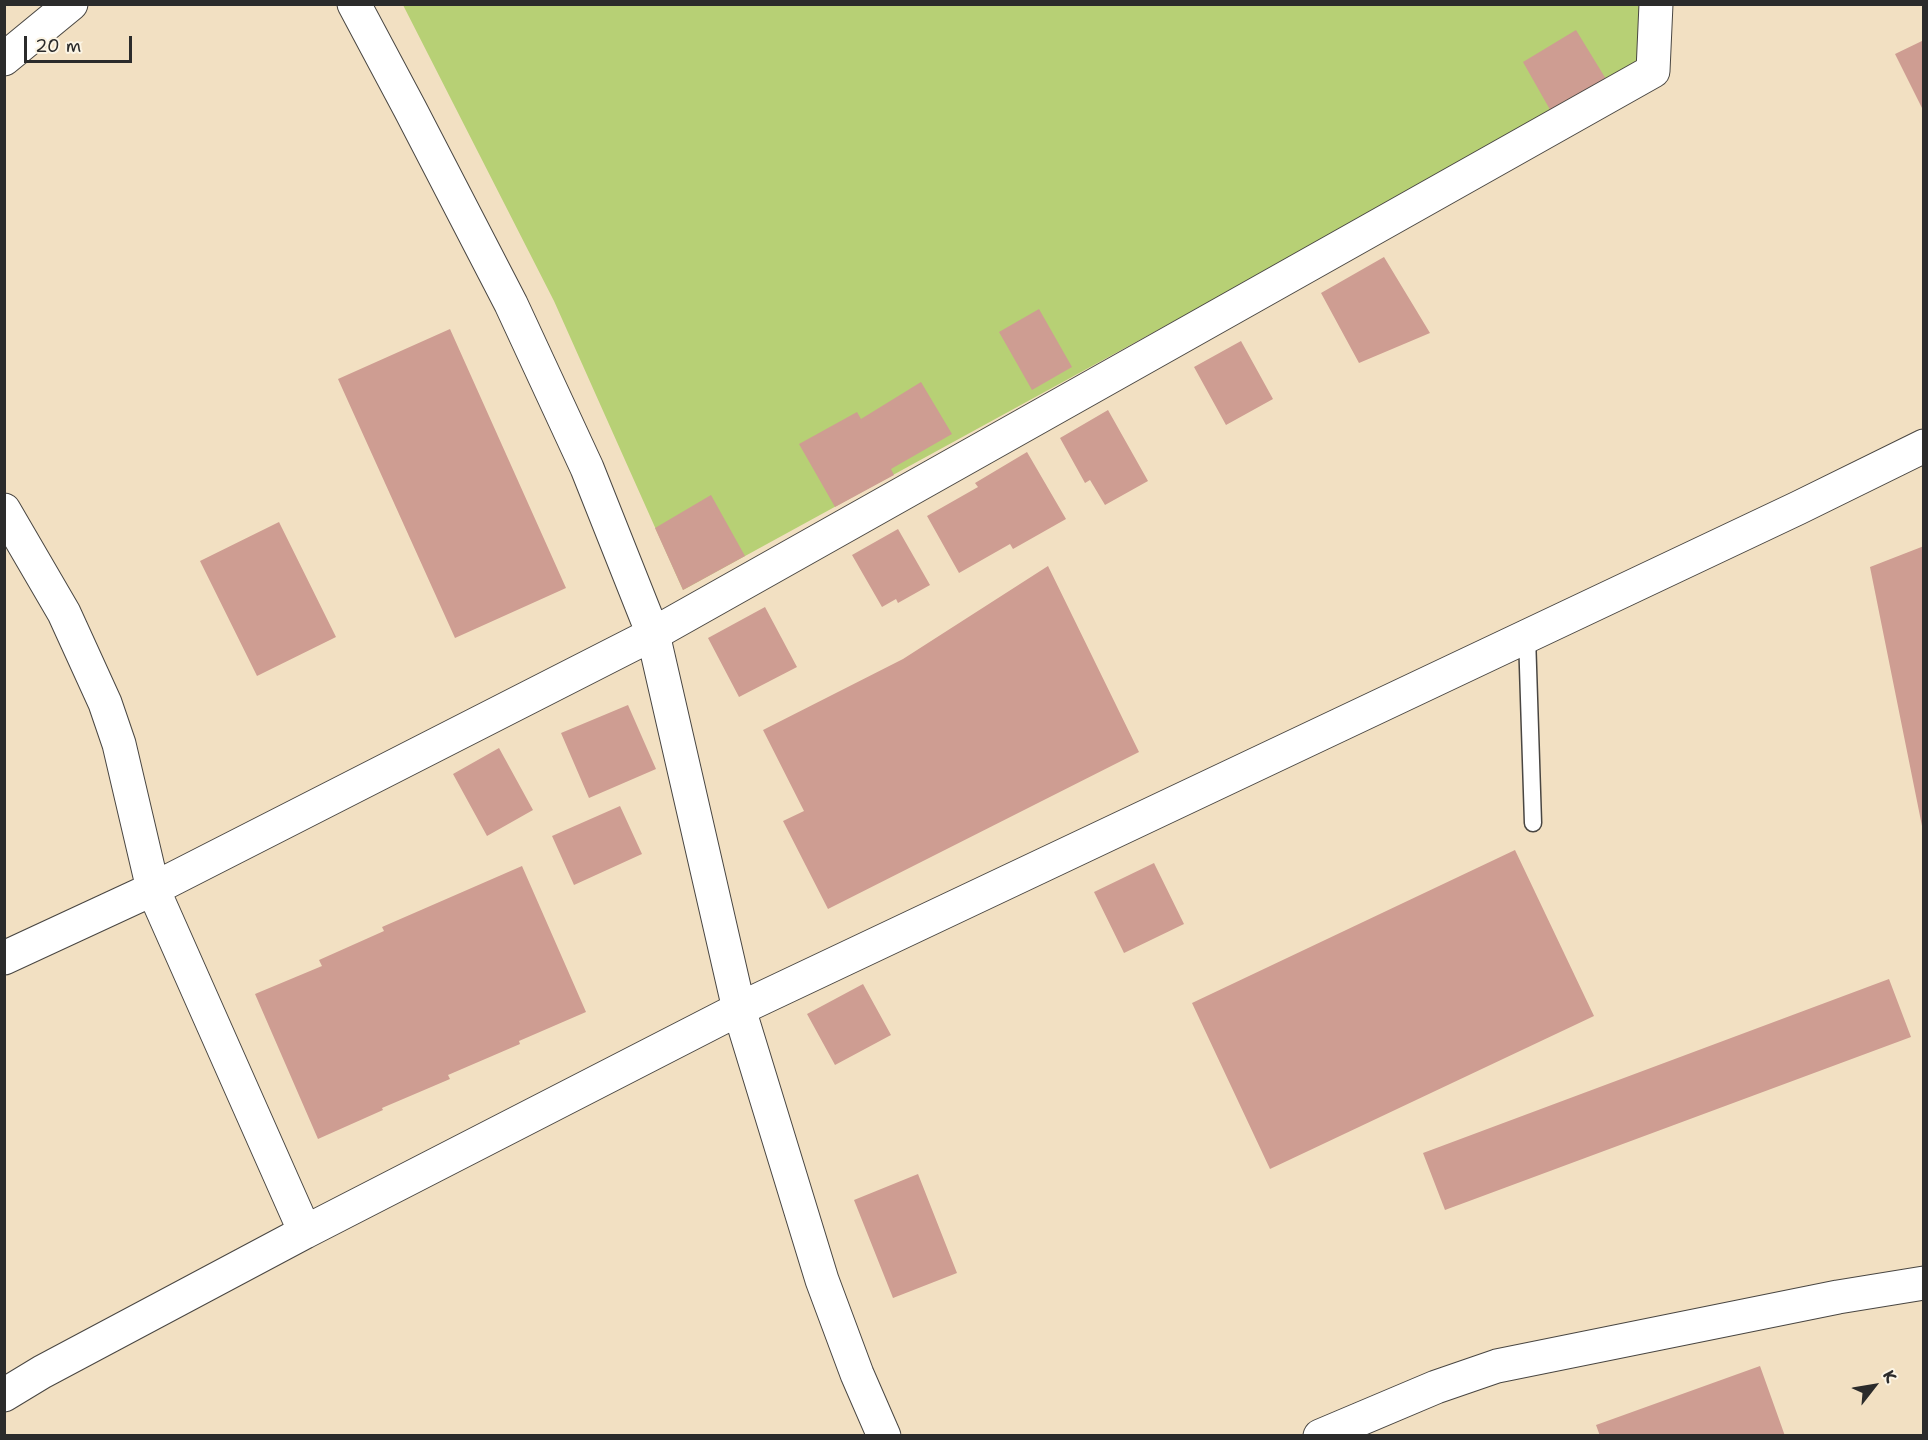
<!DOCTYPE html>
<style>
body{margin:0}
#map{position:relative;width:1928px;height:1440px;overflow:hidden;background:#f2e0c2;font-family:"Shantell Sans",sans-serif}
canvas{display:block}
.frame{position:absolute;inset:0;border:6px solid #2b2b2b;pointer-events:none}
.north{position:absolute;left:1844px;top:1356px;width:60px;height:60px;-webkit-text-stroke:4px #fcf5e5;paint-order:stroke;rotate:59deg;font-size:16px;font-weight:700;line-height:24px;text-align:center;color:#2b2b2b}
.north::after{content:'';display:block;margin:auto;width:21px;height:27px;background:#2b2b2b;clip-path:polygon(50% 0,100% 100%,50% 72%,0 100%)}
.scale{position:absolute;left:24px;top:36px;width:108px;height:27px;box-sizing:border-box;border:3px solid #2b2b2b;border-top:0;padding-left:8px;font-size:18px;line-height:21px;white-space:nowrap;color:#2b2b2b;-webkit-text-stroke:4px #fcf5e5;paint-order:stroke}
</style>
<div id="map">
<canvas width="1928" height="1440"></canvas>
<div class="frame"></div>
<div class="north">K</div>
<div class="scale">20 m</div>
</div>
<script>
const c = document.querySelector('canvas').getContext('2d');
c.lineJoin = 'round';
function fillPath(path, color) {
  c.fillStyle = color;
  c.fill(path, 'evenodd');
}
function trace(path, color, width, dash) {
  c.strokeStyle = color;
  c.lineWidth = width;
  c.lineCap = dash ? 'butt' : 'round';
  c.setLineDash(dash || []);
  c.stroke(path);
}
fillPath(new Path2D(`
 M403 5H1640L1638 67 683 590 554 301Z`), '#b7d075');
fillPath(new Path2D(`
 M1576 30 1609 84 1553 115 1523 62Z
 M1924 40V112L1895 54Z
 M1384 257 1430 333 1359 363 1321 293Z
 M1039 309 1072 367 1032 390 999 332Z
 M450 329 566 588 455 638 338 379Z
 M1241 341 1273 399 1226 425 1194 367Z
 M921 382 952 434 891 469 894 475 835 507 799 444 857 412 861 419Z
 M1108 410 1148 481 1105 505 1090 480 1085 483 1060 438Z
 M1027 452 1066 519 1013 549 1010 544 959 573 927 516 978 487 975 483Z
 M711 495 745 556 683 590 655 528Z
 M279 522 336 637 257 676 200 561Z
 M898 529 930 585 898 603 896 599 882 607 852 555Z
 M1924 546V825L1922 826 1870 567Z
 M1048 566 1139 752 828 909 783 821 804 811 763 730 903 659Z
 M765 607 797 667 739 697 708 638Z
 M628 705 656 769 589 798 561 733Z
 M499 748 533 810 487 836 453 774Z
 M620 806 642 854 574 885 552 836Z
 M1515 850 1594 1016 1270 1169 1192 1003Z
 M1154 863 1184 924 1124 953 1094 892Z
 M522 866 586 1012 519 1041 520 1044 448 1075 450 1079 382 1108 383 1110 318 1139 255 994 322 966 319 960 384 931 382 927Z
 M1889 979 1911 1037 1445 1210 1423 1153Z
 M863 984 891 1035 835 1065 807 1014Z
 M918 1174 957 1273 893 1298 854 1200Z
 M1760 1366 1785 1436H1600L1596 1425Z`), '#ce9d92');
const lane = new Path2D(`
 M1527 636 1533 823`);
const street = new Path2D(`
 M354 4 410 109 511 304 587 468 653 634 739 1009 822 1280 857 1374 884 1436
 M4 510 64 613 105 703 119 744 153 889 305 1232 739 1009 1798 508 1924 446
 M4 958 153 889 653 634 1653 71 1656 4
 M4 1395 42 1372 305 1232
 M1320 1436 1436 1387 1497 1366 1838 1297 1924 1283`);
const secondary = new Path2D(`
 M4 59 71 4`);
trace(lane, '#494642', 19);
trace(street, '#494642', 35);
trace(secondary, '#494642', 35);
trace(lane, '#fff', 16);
trace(street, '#fff', 33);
trace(secondary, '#fff', 33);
</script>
